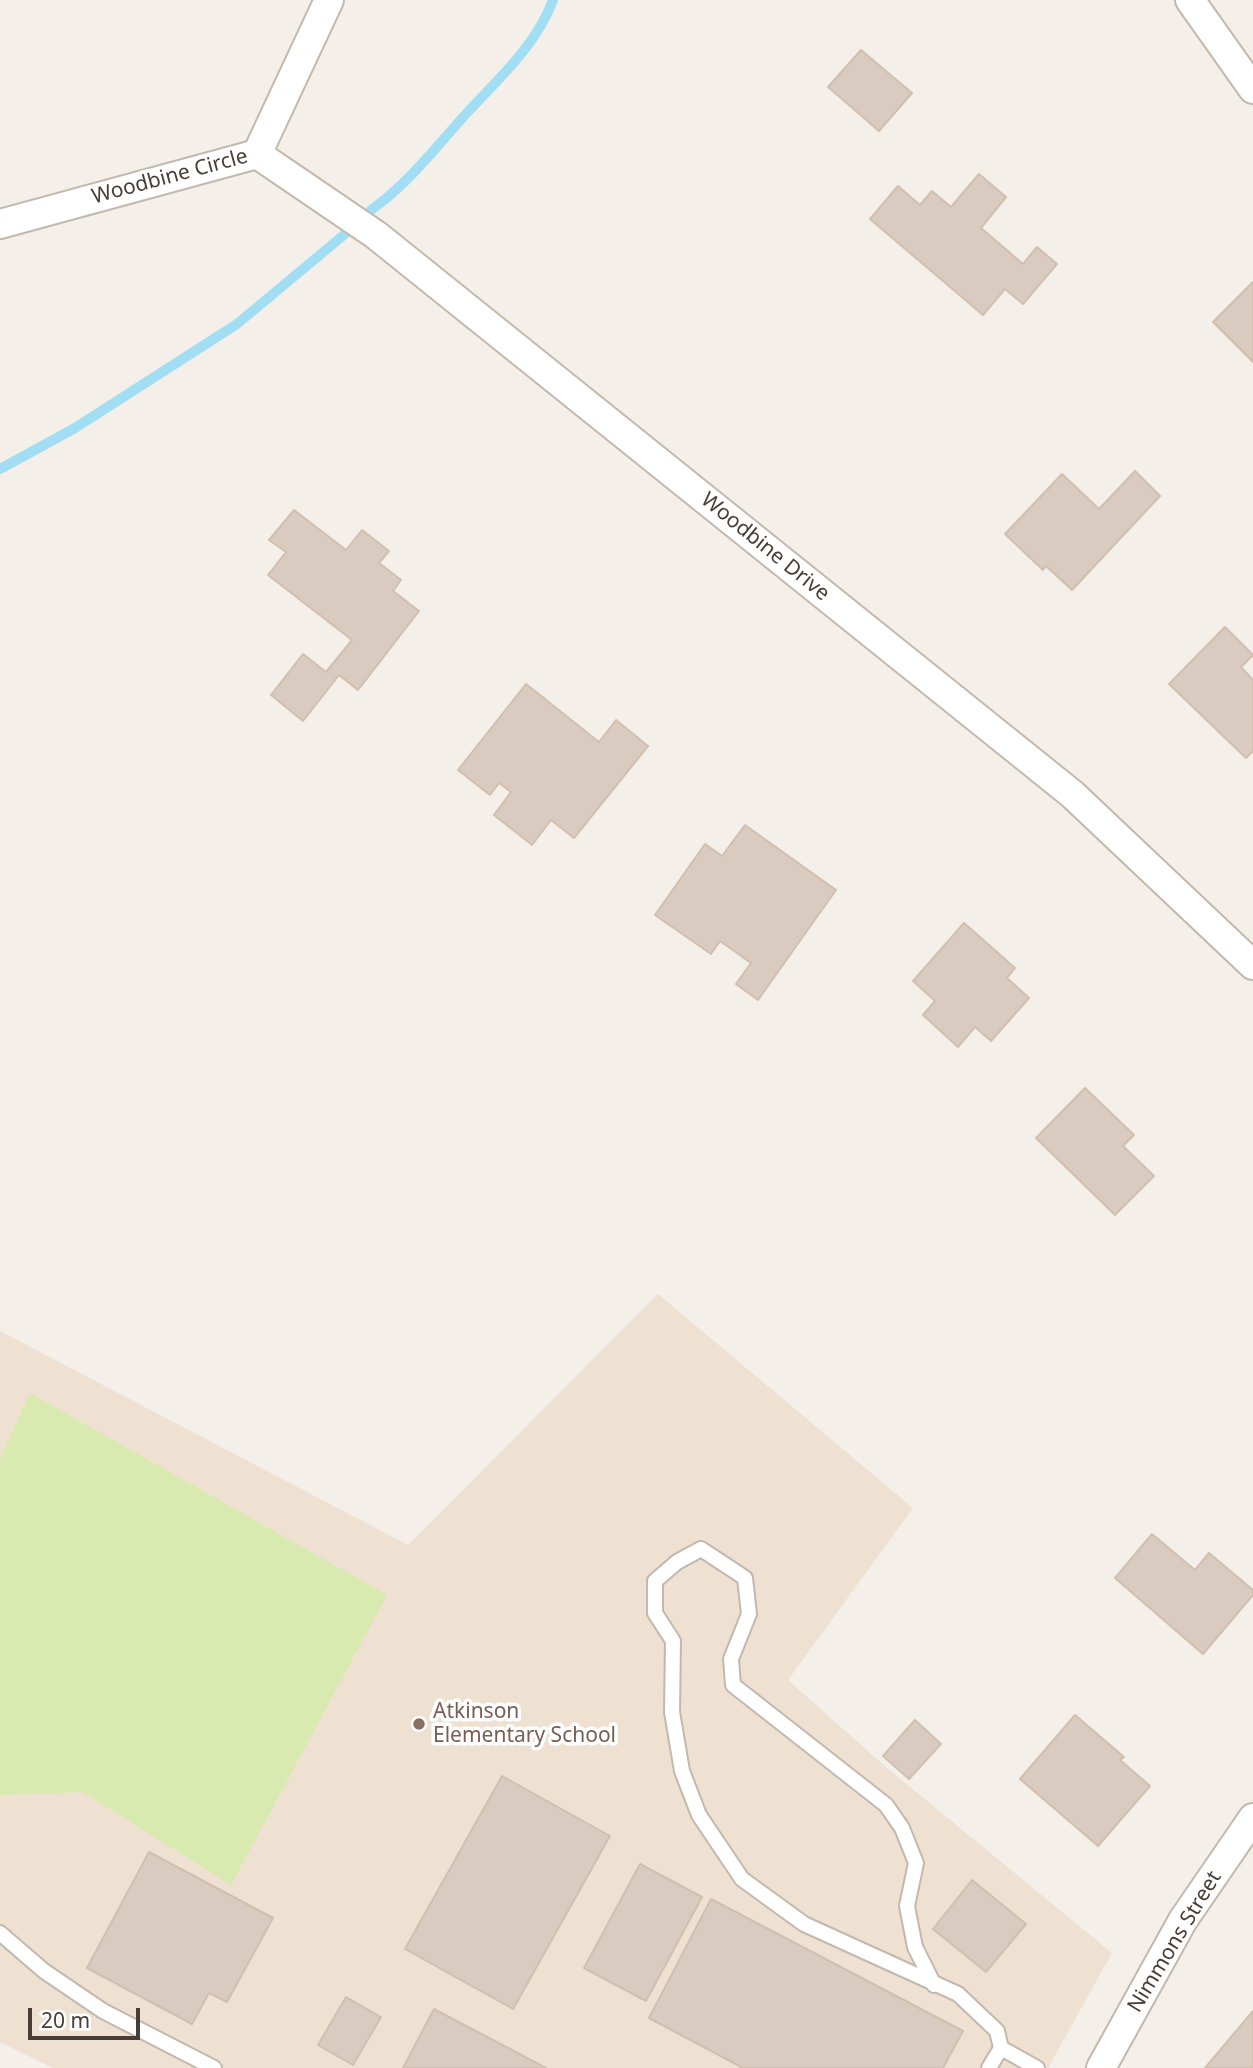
<!DOCTYPE html>
<style>
body{margin:0}
#map{position:relative;width:1253px;height:2068px;overflow:hidden;background:#f4efe8;font-family:"Noto Sans",sans-serif}
canvas{display:block}
.scale{position:absolute;left:28px;top:2008px;width:112px;height:32px;box-sizing:border-box;border:4px solid #483e36;border-top:0;padding-left:9px;font-size:21px;line-height:24px;white-space:nowrap;color:#483e36;-webkit-text-stroke:5px #fff;paint-order:stroke}
</style>
<div id="map">
<canvas width="1253" height="2068"></canvas>
<div class="scale">20 m</div>
</div>
<script>
const c = document.querySelector('canvas').getContext('2d');
c.lineJoin = 'round';
function fillPath(path, color) {
  c.fillStyle = color;
  c.fill(path, 'evenodd');
}
function trace(path, color, width, dash) {
  c.strokeStyle = color;
  c.lineWidth = width;
  c.lineCap = dash ? 'butt' : 'round';
  c.setLineDash(dash || []);
  c.stroke(path);
}
function label(font, color, halo, rows, align = 'center') {
  c.font = font + ' "Noto Sans",sans-serif';
  c.lineWidth = 7;
  c.setLineDash([]);
  c.textBaseline = 'middle';
  c.strokeStyle = halo;
  c.fillStyle = color;
  for (const [text, x, y, turn = 0] of rows) {
    c.save();
    c.translate(x, y);
    c.rotate((+turn || 0) * Math.PI / 180);
    c.textAlign = isNaN(turn) ? turn : align;
    if (halo) c.strokeText(text, 0, 0);
    c.fillText(text, 0, 0);
    c.restore();
  }
}
fillPath(new Path2D(`
 M658 1294 913 1508 788 1680 887 1768 1112 1953 1048 2068H53L0 2042V1331L408 1545Z`), '#eee1d1');
fillPath(new Path2D(`
 M30 1393 387 1595 231 1885 83 1792 0 1795V1459Z`), '#d8eaaf');
trace(new Path2D(`
 M371 210C407 185 436 147 465 115 498 79 536 46 553 0
 M0 469 75 428 237 324 345 234`), '#a2def3', 10);
const building = new Path2D(`
 M861 50 912 93 879 131 828 87Z
 M979 174 1006 197 981 228 1023 264 1037 247 1057 264 1023 304 1005 289 983 315 870 219 898 186 920 205 932 191 951 207Z
 M1253 282V362L1213 322Z
 M1135 471 1160 496 1072 590 1046 566 1043 570 1005 534 1062 474 1099 509Z
 M294 510 346 550 362 530 389 551 379 563 401 580 393 591 419 611 358 690 339 675 303 721 271 695 303 654 326 672 352 640 268 575 286 552 269 540Z
 M1225 627 1253 655 1241 667 1253 680V751L1246 758 1169 684Z
 M526 684 599 742 616 720 648 746 574 838 551 820 532 845 494 815 511 792 499 783 490 795 458 770Z
 M745 825 836 890 758 1000 736 984 751 963 720 941 711 954 655 915 705 844 722 856Z
 M964 923 1015 968 1007 978 1029 998 991 1041 975 1027 958 1047 923 1015 935 1001 913 981Z
 M1085 1088 1134 1135 1123 1146 1154 1176 1115 1215 1036 1138Z
 M1152 1534 1195 1570 1209 1553 1253 1590V1595L1203 1654 1115 1578Z
 M1075 1715 1124 1757 1120 1760 1150 1786 1098 1846 1020 1779Z
 M915 1720 941 1744 909 1779 883 1756Z
 M502 1776 610 1836 513 2009 405 1949Z
 M149 1852 273 1918 227 2002 209 1993 192 2024 87 1968Z
 M640 1864 702 1897 646 2001 584 1968Z
 M972 1880 1026 1924 986 1972 933 1929Z
 M711 1899 963 2031 943 2068H743L649 2018Z
 M346 1997 381 2017 353 2065 318 2045Z
 M434 2009 546 2068H403Z
 M1253 2011V2068H1205Z`);
fillPath(building, '#d9cbc0');
trace(building, '#d1bfaf', 2);
const lane = new Path2D(`
 M0 1933 44 1971 103 2011 214 2068
 M934 1985 915 1947 907 1906 916 1863 902 1828 886 1805 733 1685 731 1659 749 1614 745 1578 701 1549 677 1562 655 1581V1613L673 1641 672 1712 682 1771 699 1815 742 1879 804 1924 958 1994 997 2031 1001 2048 989 2068
 M1001 2048 1037 2068`);
const street = new Path2D(`
 M1190 0 1253 89
 M257 154 376 235 1072 794 1253 965
 M0 224 257 154 329 0
 M1101 2068 1183 1920 1253 1818`);
trace(lane, '#c3b8ad', 18);
trace(street, '#c3b8ad', 32);
trace(lane, '#fff', 14);
trace(street, '#fff', 28);
for (const [x, y, r, color] of [
 [419,1724,7,"#8d6e63"]
]) {
  const dot = new Path2D();
  dot.arc(x, y, r, 0, 2 * Math.PI);
  c.fillStyle = color;
  c.fill(dot);
  trace(dot, '#fff', 2.5);
}
label('21px', '#483e36', '#fff', [
 ["Woodbine Circle",170,177,-15],
 ["Woodbine Drive",765,547,39],
 ["Nimmons Street",1175,1942,-59]
]);
label('21px', '#785e54', '#fff', [
 ["Atkinson",433,1712],
 ["Elementary School",433,1736]
], 'left');
</script>
